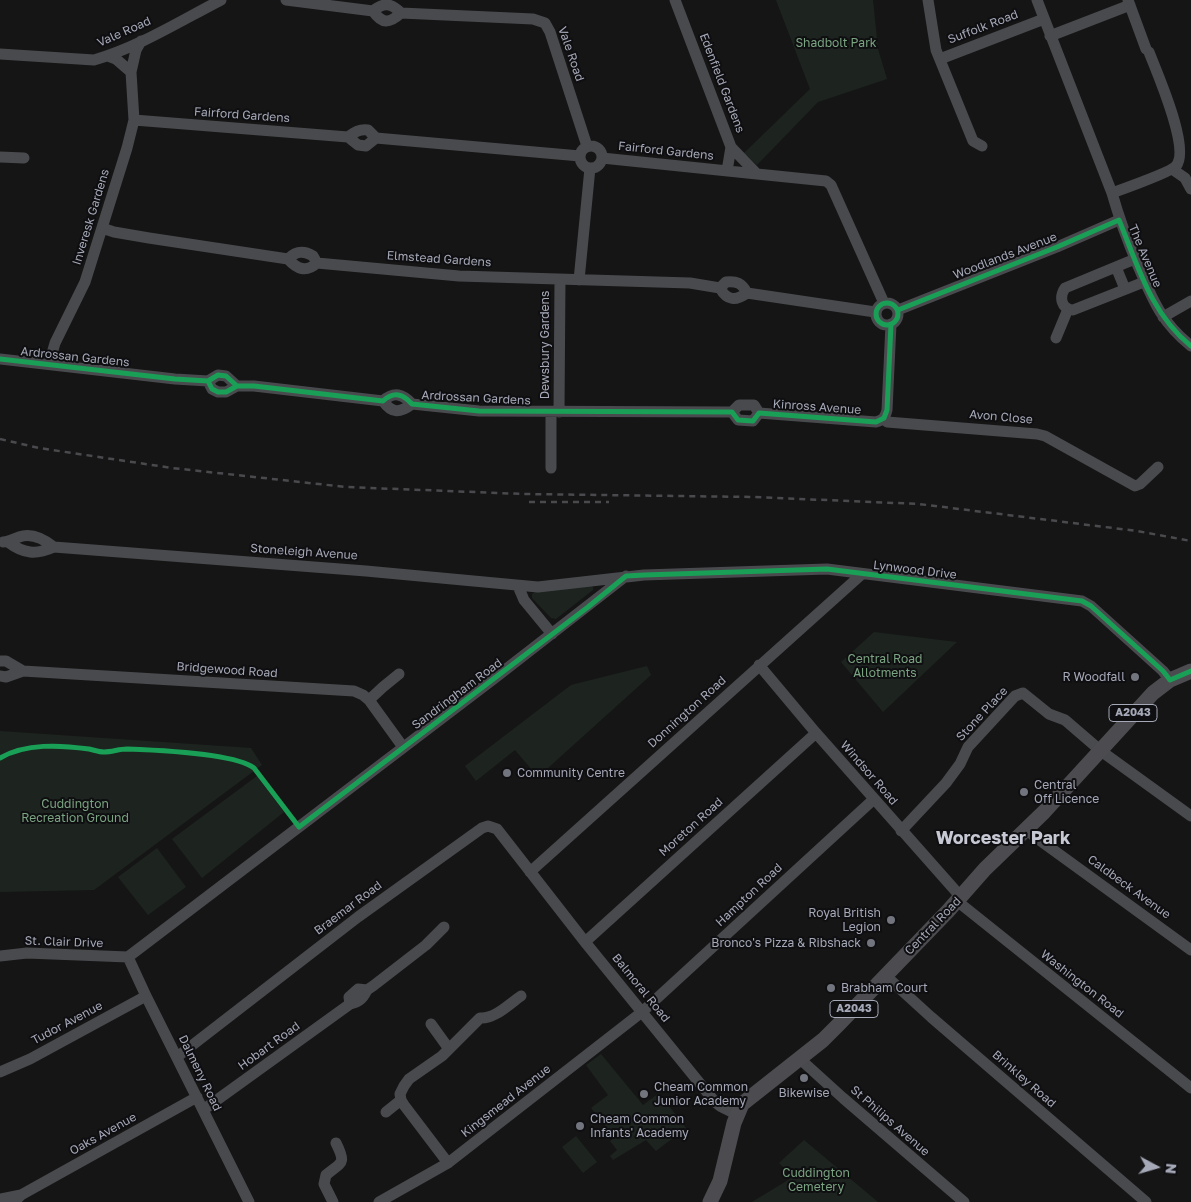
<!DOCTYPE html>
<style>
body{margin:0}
#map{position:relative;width:1191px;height:1202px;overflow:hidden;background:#151515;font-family:"Golos Text",sans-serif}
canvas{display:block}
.north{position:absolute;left:1131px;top:1142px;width:50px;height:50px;-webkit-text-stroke:4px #0f0f11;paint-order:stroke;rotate:96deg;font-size:14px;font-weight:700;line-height:20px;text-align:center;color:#a5a8b7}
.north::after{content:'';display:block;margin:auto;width:18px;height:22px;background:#a5a8b7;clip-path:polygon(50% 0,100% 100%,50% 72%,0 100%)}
</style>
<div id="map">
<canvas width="1191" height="1202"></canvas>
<div class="north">N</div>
</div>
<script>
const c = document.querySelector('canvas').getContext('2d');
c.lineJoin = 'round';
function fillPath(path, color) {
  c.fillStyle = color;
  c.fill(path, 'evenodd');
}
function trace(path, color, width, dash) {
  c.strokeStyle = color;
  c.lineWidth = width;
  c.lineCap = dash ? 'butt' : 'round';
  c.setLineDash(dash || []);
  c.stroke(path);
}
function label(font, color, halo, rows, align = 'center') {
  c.font = font + ' "Golos Text",sans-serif';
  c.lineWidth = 4;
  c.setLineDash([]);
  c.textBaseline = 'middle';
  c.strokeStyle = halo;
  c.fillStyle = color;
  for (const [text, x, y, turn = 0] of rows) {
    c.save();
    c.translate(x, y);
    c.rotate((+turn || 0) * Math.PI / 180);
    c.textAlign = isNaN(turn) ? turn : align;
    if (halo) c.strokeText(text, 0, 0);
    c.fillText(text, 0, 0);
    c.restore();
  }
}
fillPath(new Path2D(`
 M776 0H873L878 49 887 79 818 102 757 165 744 153 810 89Z
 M590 585 593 587V590L556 619 551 618 532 598V594L536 591Z
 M874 632 957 642 883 712 841 662Z
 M647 666 651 675 538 777 515 750 476 781 465 766 571 685Z
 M0 731 251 748 262 765 94 890 0 892Z
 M257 776 284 812 202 878 172 839Z
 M157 848 186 887 148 915 118 877Z
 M601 1054 643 1105 659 1093 686 1128 656 1151 646 1140 613 1160 610 1156 617 1150 610 1141 614 1138 603 1123 600 1125 597 1121 600 1119 591 1108 608 1095 586 1065Z
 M576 1136 597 1162 583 1173 562 1147Z
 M804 1140 878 1202H752L793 1177 779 1163Z`), '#1d241f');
trace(new Path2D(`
 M286 0 373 11C384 2 391 3 401 13
 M675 0 731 147 757 174 826 181 831 185 884 303
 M928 0 936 50 973 141 982 146
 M1037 0 1112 193C1119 218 1128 242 1138 266 1153 300 1161 322 1191 346
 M1128 0 1146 49
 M373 11C382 24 389 24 401 13L533 19 545 23 550 32 587 146
 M1050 36 1130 5
 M0 54 94 60C139 47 180 21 221 0
 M108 56 116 59 131 72
 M940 59 1044 19
 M134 120 348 137 358 145 366 146 376 138
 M348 137C355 132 359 129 368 130L376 138 580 156
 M580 157a11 11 0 1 1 22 0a11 11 0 1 1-22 0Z
 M0 157 24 158
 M602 158 757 174
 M1172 169 1185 178 1191 189
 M727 171 731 147
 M1112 193C1123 189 1171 172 1176 166 1191 149 1157 73 1149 52
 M102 228 114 232 149 238 288 259C297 269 306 273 317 263L459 276 690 283 720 288C727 301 736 301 747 293L875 312
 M288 259C296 251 303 250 313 256L317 263
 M1135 259 1065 288C1059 297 1061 309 1073 310L1144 282
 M1116 267 1125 289
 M579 280 590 168
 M720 288 726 282C737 281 742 283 747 293
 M876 314a11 11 0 1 1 22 0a11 11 0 1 1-22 0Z
 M898 310 1057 247 1119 220
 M1163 317 1191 301
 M1056 338 1068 309
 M0 359 175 379 208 381 218 375 226 376 237 386
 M49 364 55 343 85 282 127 148 134 120 131 72 136 50 141 41
 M208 381 212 389 218 392H226L237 386H254L383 401C394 391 403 394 412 404L479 411 732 412 739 405H754L759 413
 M383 401C392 414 400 413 412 404
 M559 412 560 280
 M732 412 738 420 753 421 759 413
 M759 413 876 422C883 420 885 418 887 410L891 324
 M884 418 887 422 1037 434 1045 436 1135 486 1140 484 1158 467
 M551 468V412
 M3 542C9 542 13 539 19 537 32 532 44 539 54 547
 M8 542C24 554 36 555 54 547L366 571 538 587 644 575 827 569 1082 601 1091 606 1163 671 1170 680
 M518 586 524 600 552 634
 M0 661H6L23 671
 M759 665 816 733 961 897
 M0 676 6 677 23 671 354 691 363 695 369 700 403 747
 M369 700 383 687 399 674
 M1027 829 1034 836 1191 950
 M901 831 946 783 960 764 968 747 1015 696 1023 693 1049 714 1065 720 1101 751 1191 816
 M530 872 862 574
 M957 901 1191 1088
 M585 942 816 733
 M0 956 27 953 128 957
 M128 957 496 677 626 576
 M128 957 146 996 249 1202
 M886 976 931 1017 1146 1202
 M350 1004 349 997 358 989 367 990 373 986 426 945 444 927
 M431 1024 449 1049
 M177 1057 358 917 482 828 488 826 497 829 585 942 715 1102 720 1106 736 1114
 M800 1059 843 1098 964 1202
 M0 1072 30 1059 146 996
 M203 1110 350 1004C360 1002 363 998 367 990
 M386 1112 401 1100
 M448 1163 404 1105 401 1100 400 1094 404 1086 409 1079 442 1056 480 1018C495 1019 509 1004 521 996
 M0 1199 21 1195
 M14 1202 21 1195 197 1097
 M333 1202 324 1184 326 1175C341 1162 347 1165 336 1143
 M379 1202 448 1163 642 1012 874 799`), '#494a4e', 11);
trace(new Path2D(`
 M710 1202 720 1181 734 1123 742 1104 823 1040 839 1024 948 911 985 869 1044 812 1153 693 1170 680 1191 671`), '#4c4c50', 15);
trace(new Path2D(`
 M0 439 39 448 172 468 346 487 524 494 754 497 919 504 1137 531 1191 541
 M529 502H609`), '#4a4a4e', 2.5, [6, 5]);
trace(new Path2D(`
 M876 314a11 11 0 1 1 22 0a11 11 0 1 1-22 0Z
 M898 310 1057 247 1119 220C1138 266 1151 314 1191 346
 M0 359 175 379 208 381 218 375 226 376 237 386
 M208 381 212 389 218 392H226L237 386H254L383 401C394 391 403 394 412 404L479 411 732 412 738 420 753 421 759 413 876 422 884 418 887 410 891 324
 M0 758C26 743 60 745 89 749 94 750 99 752 104 752 112 752 119 749 127 749 155 750 234 753 254 768L299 827 588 607 626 576 644 575 827 569 1082 601 1091 606 1163 671 1170 680 1191 671`), '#1a9f57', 5);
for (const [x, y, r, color] of [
 [1135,677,5,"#73757e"],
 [507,773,5,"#73757e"],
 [1024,792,5,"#73757e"],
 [891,920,5,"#73757e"],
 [871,943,5,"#73757e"],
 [831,988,5,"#73757e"],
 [804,1078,5,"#73757e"],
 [644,1094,5,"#73757e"],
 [580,1126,5,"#73757e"]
]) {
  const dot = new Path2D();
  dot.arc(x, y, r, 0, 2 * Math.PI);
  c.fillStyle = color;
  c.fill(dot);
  trace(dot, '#0f0f11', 2);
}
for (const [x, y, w] of [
 [1133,713,48],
 [854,1009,48]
]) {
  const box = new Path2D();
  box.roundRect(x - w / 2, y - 8.5, w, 17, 4);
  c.fillStyle = '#0f0f11';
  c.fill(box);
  trace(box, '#a5a8b7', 1);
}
label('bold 11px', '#a5a8b7', null, [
 ["A2043",1133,713],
 ["A2043",854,1009]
]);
label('12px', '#a5a8b7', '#0f0f11', [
 ["Suffolk Road",983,27,-21],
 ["Vale Road",124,32,-24],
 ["Vale Road",571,54,71],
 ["Edenfield Gardens",722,83,69],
 ["Fairford Gardens",242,115,4],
 ["Fairford Gardens",666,151,6],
 ["Inveresk Gardens",91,217,-73],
 ["Woodlands Avenue",1005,256,-21],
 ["The Avenue",1145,256,67],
 ["Elmstead Gardens",439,259,4],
 ["Dewsbury Gardens",545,345,-90],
 ["Ardrossan Gardens",75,357,6],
 ["Ardrossan Gardens",476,398,3],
 ["Kinross Avenue",817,407,4],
 ["Avon Close",1001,417,5],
 ["Stoneleigh Avenue",304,552,4],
 ["Lynwood Drive",915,570,7],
 ["Bridgewood Road",227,670,4],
 ["Sandringham Road",457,694,-37],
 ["Donnington Road",687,712,-42],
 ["Stone Place",982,714,-47],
 ["Windsor Road",869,773,49],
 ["Moreton Road",691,827,-42],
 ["Caldbeck Avenue",1129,887,36],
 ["Hampton Road",749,895,-43],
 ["Braemar Road",348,908,-37],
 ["Central Road",933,926,-46],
 ["St. Clair Drive",64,942,2],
 ["Washington Road",1082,984,38],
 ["Balmoral Road",641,988,51],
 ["Tudor Avenue",67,1023,-28],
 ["Hobart Road",269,1046,-36],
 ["Dalmeny Road",200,1073,64],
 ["Brinkley Road",1024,1079,41],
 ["Kingsmead Avenue",506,1101,-38],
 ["St Philips Avenue",890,1121,41],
 ["Oaks Avenue",103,1134,-29]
]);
label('12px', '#7ba482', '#0f0f11', [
 ["Shadbolt Park",836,43],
 ["Central Road",885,659],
 ["Allotments",885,673],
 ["Cuddington",75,804],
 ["Recreation Ground",75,818],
 ["Cuddington",816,1173],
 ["Cemetery",816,1187]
]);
label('12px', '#a5a8b7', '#0f0f11', [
 ["R Woodfall",1125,677,"right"],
 ["Community Centre",517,773],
 ["Central",1034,785],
 ["Off Licence",1034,799],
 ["Royal British",881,913,"right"],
 ["Legion",881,927,"right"],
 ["Bronco's Pizza & Ribshack",861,943,"right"],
 ["Brabham Court",841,988],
 ["Cheam Common",654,1087],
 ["Junior Academy",654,1101],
 ["Bikewise",804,1093,"center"],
 ["Cheam Common",590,1119],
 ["Infants' Academy",590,1133]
], 'left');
label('bold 18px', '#c6c8d3', '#0f0f11', [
 ["Worcester Park",1003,838]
]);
</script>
